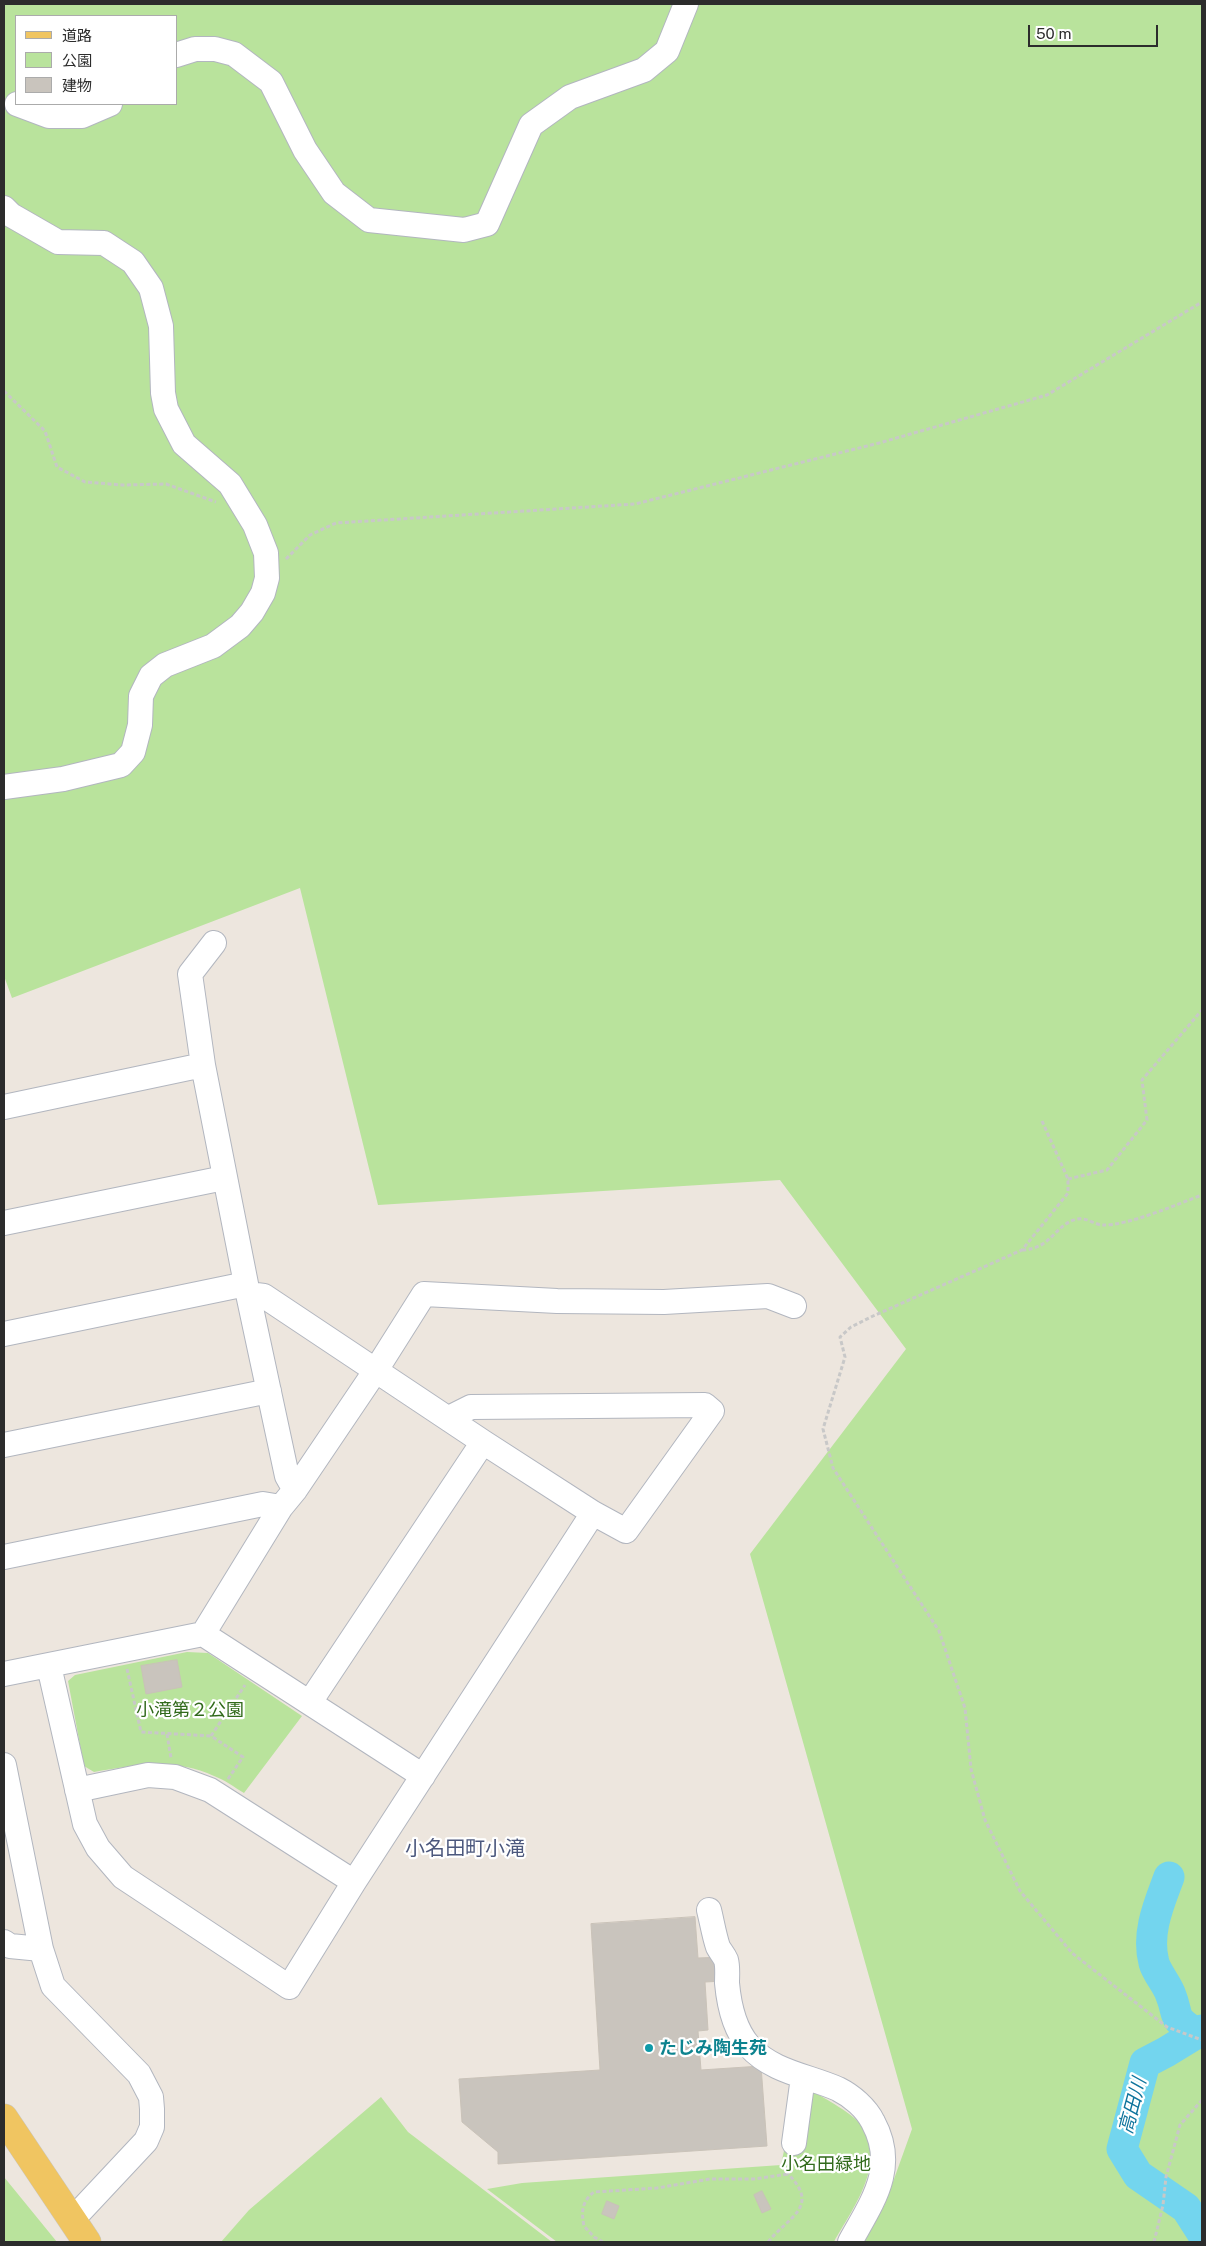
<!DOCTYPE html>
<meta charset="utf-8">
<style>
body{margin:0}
#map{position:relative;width:1206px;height:2246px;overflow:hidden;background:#ede6de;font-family:"Public Sans","Noto Sans JP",sans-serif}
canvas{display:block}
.frame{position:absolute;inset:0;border:5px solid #2c2c2c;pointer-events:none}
.legend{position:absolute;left:15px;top:15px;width:162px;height:90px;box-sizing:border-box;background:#fff;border:1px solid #ababab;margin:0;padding:6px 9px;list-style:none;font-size:15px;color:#2c2c2c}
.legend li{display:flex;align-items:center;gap:10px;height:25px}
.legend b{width:25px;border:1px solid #ababab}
.scale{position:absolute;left:1028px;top:25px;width:130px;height:22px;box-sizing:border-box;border:2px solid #2c2c2c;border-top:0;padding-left:6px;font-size:15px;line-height:18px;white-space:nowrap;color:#2c2c2c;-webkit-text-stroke:4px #fff;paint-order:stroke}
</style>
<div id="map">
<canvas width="1206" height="2246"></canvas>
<div class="frame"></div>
<ul class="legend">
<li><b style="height:6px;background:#f0c561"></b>道路</li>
<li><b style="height:14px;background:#b9e39c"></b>公園</li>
<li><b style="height:14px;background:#c9c4bd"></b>建物</li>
</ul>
<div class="scale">50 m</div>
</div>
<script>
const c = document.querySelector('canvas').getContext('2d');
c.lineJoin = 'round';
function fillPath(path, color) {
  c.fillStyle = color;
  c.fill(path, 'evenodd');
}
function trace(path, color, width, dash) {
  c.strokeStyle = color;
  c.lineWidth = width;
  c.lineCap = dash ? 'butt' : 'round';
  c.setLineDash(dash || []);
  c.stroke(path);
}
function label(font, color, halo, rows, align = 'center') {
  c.font = font + ' "Public Sans","Noto Sans JP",sans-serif';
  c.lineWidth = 4.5;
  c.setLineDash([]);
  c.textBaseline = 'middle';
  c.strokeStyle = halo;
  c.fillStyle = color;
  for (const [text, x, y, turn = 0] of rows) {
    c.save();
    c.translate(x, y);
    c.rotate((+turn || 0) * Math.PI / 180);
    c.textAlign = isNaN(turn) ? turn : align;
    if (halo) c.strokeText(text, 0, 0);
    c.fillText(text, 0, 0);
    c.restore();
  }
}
fillPath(new Path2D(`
 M4 4H1202V2242H864L885 2204 912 2129 750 1554 906 1349 780 1180 378 1205 300 888 12 998 4 976ZM16 16H176V104H16Z
 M187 1652 208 1653 302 1716 244 1793C234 1787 225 1780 214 1776 175 1758 135 1765 94 1772L84 1766 68 1681 75 1675Z
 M812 2091C824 2098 854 2114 862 2126 887 2165 852 2209 834 2242H557L487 2189 522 2183 781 2165 786 2141Z
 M381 2097 408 2132 552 2242H221L249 2210Z
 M4 2177 57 2242H4Z`), '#b9e39c');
trace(new Path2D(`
 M1169 1877C1159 1904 1146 1933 1154 1963 1157 1973 1166 1983 1170 1993 1180 2017 1170 2017 1196 2033
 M1202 2030 1166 2052 1145 2063 1122 2149 1138 2175 1186 2208 1202 2233`), '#73d5ee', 31);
const building = new Path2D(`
 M177 1660 182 1687 146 1694 141 1666Z
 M695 1917 698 1958 723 1957 724 1981 705 1982 708 2030 698 2031 701 2070 761 2066 767 2146 498 2164V2152L462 2122 459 2079 600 2070 591 1924Z
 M762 2191 771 2209 762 2213 754 2195Z
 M607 2201 619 2206 614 2219 602 2214Z`);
fillPath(building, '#c9c4bd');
trace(building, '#c9c2b8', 1);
const minor = new Path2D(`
 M176 55 195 49H215L234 54 271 82 305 150 334 193 369 220 464 230 487 224 531 125 570 97 644 70 667 51 686 4
 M17 104 49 116H82L110 104
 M4 208 11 215 58 242 104 243 133 262 151 288 161 326 163 393 166 409 184 444 230 484 255 525 266 553 267 578 263 593 252 612 240 626 213 646 165 665 151 676 141 696 140 725 133 752 121 765 63 779 4 787
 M203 1065 190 974 214 943
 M4 1107 203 1065 248 1294 287 1476 295 1490
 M4 1223 224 1178
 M248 1294 264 1296 483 1442 593 1513 626 1531 712 1411 705 1405 471 1407 449 1418
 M4 1334 246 1284
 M4 1445 269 1391
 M4 1557 263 1504 281 1507
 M203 1634 281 1507 295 1490 376 1370 424 1294 557 1301 664 1302 768 1296 794 1306
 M49 1666 85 1824 98 1848 123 1877 289 1987 354 1882 593 1513
 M4 1674 203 1634 423 1776
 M310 1702 483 1442
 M4 1765 41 1949 53 1986 139 2074 151 2097 152 2109V2127L146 2141 72 2220
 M77 1790 148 1775 175 1777 210 1790 354 1882
 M709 1910C712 1922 714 1935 718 1947 720 1951 724 1955 726 1960 728 1967 727 1976 727 1983 729 2005 734 2029 749 2046 772 2072 809 2076 838 2089 852 2096 866 2108 873 2122 898 2168 872 2202 850 2242
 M4 1942 10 1946 41 1949
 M794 2143 803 2077`);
const major = new Path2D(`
 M4 2118 87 2242`);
trace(minor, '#b2b6bf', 26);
trace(major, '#c8c8c8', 29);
trace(new Path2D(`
 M4 391 45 431 57 467 85 482 122 485 166 484 216 502
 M286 559 310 535 336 523 635 504 879 443 1047 395 1202 302
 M1042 1121 1068 1179V1193L1022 1250 873 1316 851 1327 840 1337 845 1357 823 1429 833 1468 939 1631 965 1708 971 1769 985 1820 1020 1891 1072 1953 1167 2027 1202 2040
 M1068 1179 1107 1170 1147 1120 1142 1080 1202 1010
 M1022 1250C1052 1249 1055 1224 1077 1219 1086 1217 1095 1225 1103 1225 1127 1226 1178 1204 1202 1195
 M127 1669 141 1732 211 1736
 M167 1734 171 1758
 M228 1779 243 1757 211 1736 245 1685
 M788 2174 790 2160
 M603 2242 594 2237 584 2226C581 2212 582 2201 594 2192L657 2188 710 2179H754L788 2174
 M768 2242C788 2217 821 2207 788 2174
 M1154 2242 1163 2205 1166 2177 1180 2125 1202 2100`), '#c8c8c8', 3, [4, 2.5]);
trace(minor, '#fff', 24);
trace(major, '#f0c561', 28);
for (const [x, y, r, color] of [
 [649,2048,5,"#0f9aa8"]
]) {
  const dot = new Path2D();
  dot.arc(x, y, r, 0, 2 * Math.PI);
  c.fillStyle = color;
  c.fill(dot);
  trace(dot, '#fff', 2);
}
label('18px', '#316a1b', '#fff', [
 ["小滝第２公園",190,1710],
 ["小名田緑地",826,2164]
]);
label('bold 18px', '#0d838f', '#fff', [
 ["たじみ陶生苑",659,2048]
], 'left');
label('italic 19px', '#0f759d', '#fff', [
 ["高田川",1133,2106,-75]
]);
label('20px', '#4c587d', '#fff', [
 ["小名田町小滝",465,1849]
]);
</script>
